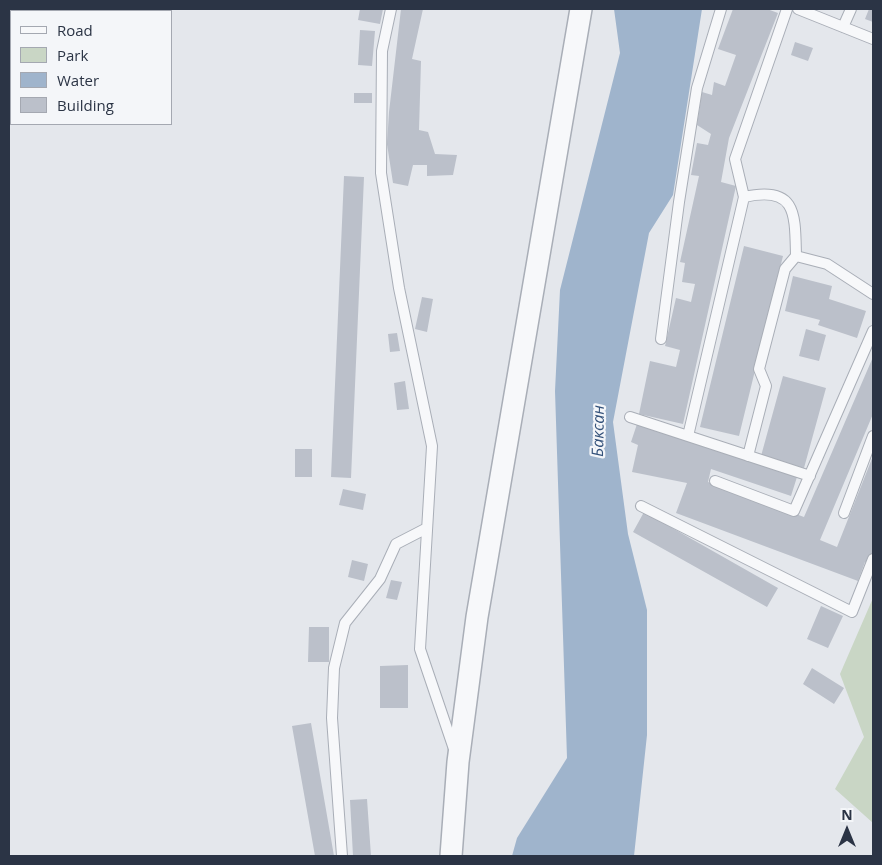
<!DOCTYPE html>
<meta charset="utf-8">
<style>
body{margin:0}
#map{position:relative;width:882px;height:865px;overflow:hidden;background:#e4e7ec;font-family:"Open Sans",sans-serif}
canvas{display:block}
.frame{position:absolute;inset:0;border:10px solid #2b3445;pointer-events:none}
.legend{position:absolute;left:10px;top:10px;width:162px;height:115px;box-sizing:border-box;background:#f4f6f9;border:1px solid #a4a8b1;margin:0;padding:6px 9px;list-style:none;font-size:15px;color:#2b3445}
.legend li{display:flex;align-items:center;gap:10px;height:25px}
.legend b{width:25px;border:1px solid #a4a8b1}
.north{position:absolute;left:822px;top:805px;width:50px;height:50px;-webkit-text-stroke:4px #f4f6f9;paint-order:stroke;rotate:0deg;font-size:14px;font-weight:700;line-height:20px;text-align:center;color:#2b3445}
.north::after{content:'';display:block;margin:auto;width:18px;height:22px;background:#2b3445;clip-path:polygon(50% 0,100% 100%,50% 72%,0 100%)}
</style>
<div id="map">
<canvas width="882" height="865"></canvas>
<div class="frame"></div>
<ul class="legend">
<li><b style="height:6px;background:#f7f8fa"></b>Road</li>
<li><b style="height:14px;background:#c9d6c5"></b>Park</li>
<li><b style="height:14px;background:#9fb4cc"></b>Water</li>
<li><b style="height:14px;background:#bbc0ca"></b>Building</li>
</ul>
<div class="north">N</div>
</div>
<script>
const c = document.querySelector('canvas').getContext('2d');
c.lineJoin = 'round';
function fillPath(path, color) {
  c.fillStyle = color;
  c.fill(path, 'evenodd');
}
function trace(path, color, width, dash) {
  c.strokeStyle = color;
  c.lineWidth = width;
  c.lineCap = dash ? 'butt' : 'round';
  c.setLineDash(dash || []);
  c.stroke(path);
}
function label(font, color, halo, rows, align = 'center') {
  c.font = font + ' "Open Sans",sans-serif';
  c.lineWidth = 4.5;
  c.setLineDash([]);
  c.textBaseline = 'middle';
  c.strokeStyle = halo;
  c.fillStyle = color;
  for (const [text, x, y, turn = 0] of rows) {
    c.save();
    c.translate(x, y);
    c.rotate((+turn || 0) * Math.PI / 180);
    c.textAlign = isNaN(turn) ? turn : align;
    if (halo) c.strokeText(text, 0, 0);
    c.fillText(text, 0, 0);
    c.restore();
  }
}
fillPath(new Path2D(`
 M873 598V823L835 789 864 737 840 674Z`), '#c9d6c5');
fillPath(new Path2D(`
 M614 9H702L673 195 649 233 613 422 628 534 647 610V735L634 856H512L517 838 567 758 555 391 560 290 620 53Z`), '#9fb4cc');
fillPath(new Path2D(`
 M360 9H383L380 24 358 20Z
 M401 9H423L412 59 421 61 419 130 428 132 435 154 457 155 453 175 427 176V165H413L408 186 393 183 387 144 389 112Z
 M733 9H767L778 13 729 138 721 182 736 186 683 424 639 414 650 361 676 367 680 350 665 346 676 298 691 302 695 284 682 282 685 263 680 262 699 176 691 175 697 143 708 145 711 134 697 125 702 92 712 95 714 82 725 86 736 55 718 49Z
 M869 9H873V22L865 19Z
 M360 30 375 31 372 66 358 65Z
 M795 42 813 48 808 61 791 55Z
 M354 93H372V103H354Z
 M344 176 364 177 351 478 331 477Z
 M744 246 783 256 739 436 700 427Z
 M793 276 832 286 829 299 866 311 857 338 818 325 820 320 785 311Z
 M422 297 433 299 427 332 415 329Z
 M806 329 826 335 819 361 799 356Z
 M397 333 400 351 390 352 388 334Z
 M873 357V414L820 540 837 547 873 456V553L869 563 865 562 858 581 676 513 687 483 632 472 638 445 631 442 637 424 797 477 791 496 711 469 708 482 804 517Z
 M783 376 826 388 804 468 761 456Z
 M405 381 409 409 397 410 394 383Z
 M295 449H312V477H295Z
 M343 489 366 494 363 510 339 505Z
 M644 512 778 588 767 607 633 532Z
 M352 560 368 564 364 581 348 577Z
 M391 580 402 582 397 600 386 598Z
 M821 606 843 616 828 648 807 639Z
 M309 627H329V662H308Z
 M408 665V708H380V666Z
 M812 668 844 688 834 704 803 684Z
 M311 723 334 856H315L292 726Z
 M367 799 371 856H353L350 800Z`), '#bbc0ca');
const lane = new Path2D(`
 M391 9 382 51 381 173 399 288 432 446 420 649 455 752
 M798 9 873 39
 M843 27 851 9
 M744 197C797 185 795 214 796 256L827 264 873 294
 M661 339 679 202 697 88 721 9
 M630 417 810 476
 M688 436 744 197 735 159 787 9
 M748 456 766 386 759 369 785 269 796 256
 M715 481 794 511 873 331
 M641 506 852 612 873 559
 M844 513 873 436
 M342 856 332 718 334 668 345 623 380 579 396 544 427 528`);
const street = new Path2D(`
 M451 856 458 762 477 617 581 9`);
trace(lane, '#a9aeb7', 12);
trace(street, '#a9aeb7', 24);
trace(lane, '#f7f8fa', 10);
trace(street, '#f7f8fa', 21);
label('italic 16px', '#34527a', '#f4f6f9', [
 ["Баксан",599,431,-89]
]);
</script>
